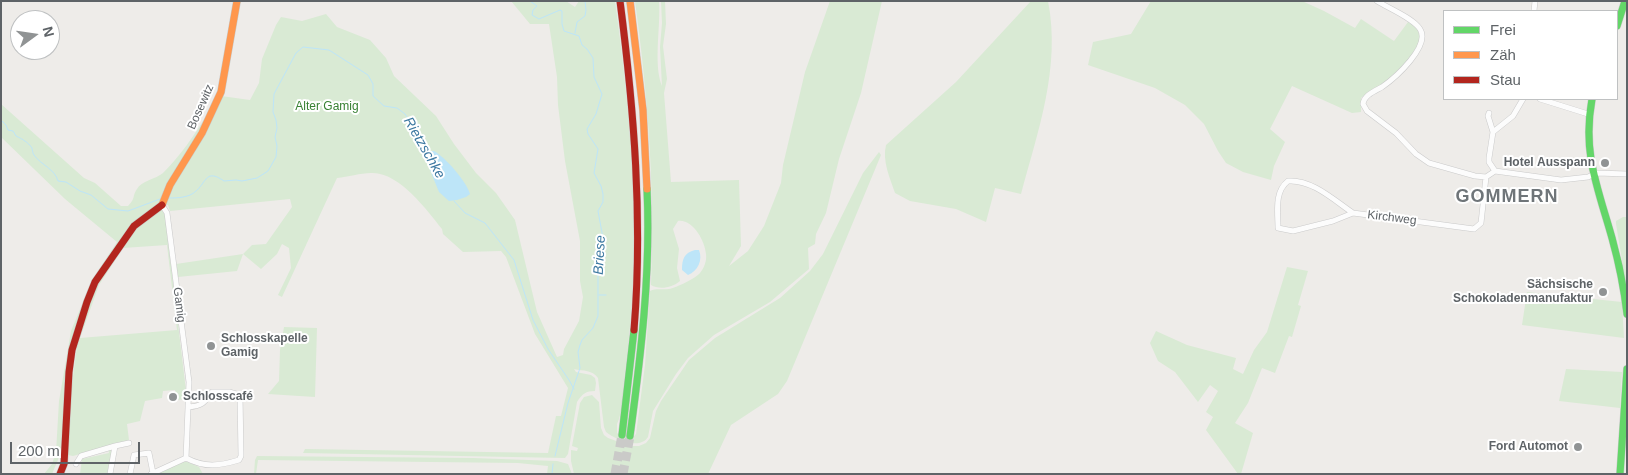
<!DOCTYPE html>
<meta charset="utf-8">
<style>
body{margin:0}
#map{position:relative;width:1628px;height:475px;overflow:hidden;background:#eeece9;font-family:Helvetica,sans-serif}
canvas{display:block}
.frame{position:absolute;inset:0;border:2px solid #5e6367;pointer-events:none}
.legend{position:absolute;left:1443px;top:10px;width:175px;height:90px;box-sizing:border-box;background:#fff;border:1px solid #bfc1c2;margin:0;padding:6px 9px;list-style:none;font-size:15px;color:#5e6367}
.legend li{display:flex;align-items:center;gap:10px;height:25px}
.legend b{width:25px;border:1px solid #bfc1c2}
.north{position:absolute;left:10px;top:10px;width:50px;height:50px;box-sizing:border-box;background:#fff;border:1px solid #bfc1c2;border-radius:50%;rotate:76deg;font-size:14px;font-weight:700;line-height:20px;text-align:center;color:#5e6367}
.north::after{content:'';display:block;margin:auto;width:18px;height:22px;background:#909394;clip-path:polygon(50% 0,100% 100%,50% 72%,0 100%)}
.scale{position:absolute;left:10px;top:442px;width:130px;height:22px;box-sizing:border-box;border:2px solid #5e6367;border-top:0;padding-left:6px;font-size:15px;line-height:18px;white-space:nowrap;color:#5e6367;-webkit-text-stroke:4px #fff;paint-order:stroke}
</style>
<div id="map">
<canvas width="1628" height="475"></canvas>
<div class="frame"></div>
<ul class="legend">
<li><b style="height:6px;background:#63d668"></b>Frei</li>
<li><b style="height:6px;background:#ff974d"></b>Zäh</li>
<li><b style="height:6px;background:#b3261e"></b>Stau</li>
</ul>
<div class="north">N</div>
<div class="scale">200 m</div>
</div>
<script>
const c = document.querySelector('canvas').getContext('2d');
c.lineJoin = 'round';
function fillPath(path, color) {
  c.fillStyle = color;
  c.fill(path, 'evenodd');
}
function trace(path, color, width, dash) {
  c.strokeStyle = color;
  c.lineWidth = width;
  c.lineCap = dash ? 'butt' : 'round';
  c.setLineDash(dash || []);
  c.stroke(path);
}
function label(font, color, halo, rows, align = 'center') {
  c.font = font + ' Helvetica,sans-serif';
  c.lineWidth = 4;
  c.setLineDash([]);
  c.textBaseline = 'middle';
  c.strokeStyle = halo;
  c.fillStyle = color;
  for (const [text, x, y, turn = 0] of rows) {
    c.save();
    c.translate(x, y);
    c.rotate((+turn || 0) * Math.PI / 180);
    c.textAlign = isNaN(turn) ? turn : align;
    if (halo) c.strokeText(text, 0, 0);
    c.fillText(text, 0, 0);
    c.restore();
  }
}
fillPath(new Path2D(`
 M511 1H566L575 7 579 1H615C632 124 642 249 625 372 623 386 623 413 617 424V433L621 436 633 437 636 434 645 365 650 291C656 288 662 290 669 289 676 288 696 278 700 273 704 268 707 261 706 254 705 241 693 219 678 221L673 229 679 249 677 268 680 281C672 288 659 290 651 285 655 188 648 97 635 1H659C661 26 653 64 662 86L660 47 662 23 661 1H665L666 24 663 46 667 79 664 93 671 182 739 180 741 246 729 266 748 251 764 226 781 183 783 165 805 72 830 1H882L861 93 839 159 826 213 816 234 815 244 808 248 809 269 770 302 714 335 688 358 676 374 653 411 648 437C640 450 616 440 606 432L604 427 598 378C593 370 583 371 574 369L576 372 591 375 595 378 596 383 595 391C586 391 582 394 577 402L568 454 565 458 303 453 305 449 548 453 556 416H561L568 388 535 334 506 257 501 251 463 252 443 234 442 229C427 210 398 171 371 173 360 173 348 177 337 178L282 297 278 295 291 268 289 248 282 244 277 254 261 269 243 254 237 271 178 277 176 264 243 254 252 245 266 244 292 207 290 199 170 211 168 205 165 204 171 186 221 96 250 100 259 83 262 59 276 25 281 17 302 21 326 14 337 27 370 40 386 58 394 76 436 116 454 144 476 173 496 193 515 220 537 312 557 357 563 355 564 349 579 321 583 297 580 281V241L565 161 558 105 557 77 549 24H530Z
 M1031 1H1048C1061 67 1038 131 1021 194L995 188 986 222 956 209 910 201 895 193C890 178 882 161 886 145L956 82Z
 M1151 1H1302L1324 11 1355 28 1361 19 1394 41 1408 22C1411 24 1415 26 1417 29 1429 45 1396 74 1385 83 1377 88 1368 92 1361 98V112L1352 113 1292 86 1270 129 1285 142 1274 166 1271 180 1243 172 1226 163 1218 151 1204 124 1185 105 1155 88 1088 65 1093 42 1131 34Z
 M1 104 84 178 95 183 121 206H128C136 198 132 196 137 189 141 181 156 179 163 173 180 156 194 136 206 116L208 117 160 203 148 213 93 282 69 352 65 385 61 447 58 460 52 474H44L52 464 56 452 59 401 71 331 92 280 117 242 65 199 1 137Z
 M879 152 881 155 787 381 778 394 731 425 708 474H574L571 461V450L577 451 578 448 572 446 580 403 584 397 592 395 599 402 601 428 604 435 608 438 630 446H639L646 443 650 438 656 411 661 401 689 360 715 338 780 298 810 271 823 254 863 173Z
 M159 210H162L165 215 187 399 177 400 175 390 163 391 162 398 145 401 140 421 127 424 129 440 73 456 68 455 72 384 78 338 97 282 135 228ZM167 245 177 330 80 338 99 285 123 248Z
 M1623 217H1627V290L1616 224V221Z
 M1287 267 1308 271 1298 305 1301 306 1292 337 1289 336 1275 373 1262 368 1248 403 1235 423 1253 433 1241 474H1238L1206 430 1213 417 1206 412 1218 391 1210 385 1198 402 1175 372 1158 361 1150 343 1156 331 1187 345 1236 358 1233 369 1243 374 1254 350 1267 332Z
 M1527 292 1622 302 1624 338 1522 325Z
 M284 327 317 328 315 397 268 394 279 381 280 350Z
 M1566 369 1622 372 1620 408 1559 401Z
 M108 449 112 450 108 474H80L82 459 109 453Z
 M257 456 473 458 557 461 568 464 572 474H547L548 466 518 463 258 460 256 474H254L255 460Z
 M180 462H188L199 467 203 474H158Z`), '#d9ead4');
fillPath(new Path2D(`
 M429 151H434C445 157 467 182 470 194L466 197 457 200 449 201 439 192 425 158 426 153Z
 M695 250H699C703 260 698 271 688 275L682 270C682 259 684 253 695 250Z`), '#bde5f8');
trace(new Path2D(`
 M530 1 537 6 533 10 532 15 539 19 560 10 562 11V24L564 31 579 36 582 45 587 49 593 58 594 77 602 94 596 114 587 129 588 134 598 149 594 173 601 186 603 194V202L598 211 603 238 598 267V316L593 328 582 340 580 345 578 352 580 368 568 403 555 456
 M575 33 577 22 585 16 586 10 585 1
 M1 120 6 125 8 130 13 131 16 136C22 139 28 142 32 148 32 149 33 154 34 155 41 165 55 169 58 181L66 182 80 191 91 195 108 209 128 211 160 199
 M167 198C175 198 185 198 192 194 207 185 204 167 224 181L236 180 242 181 257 178 268 171 276 157 277 146 275 137 277 128 276 120 273 112 274 94 296 53 303 47 329 50 368 75 373 84V96L384 106 397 108 405 114 430 153
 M454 201 465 213 485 223 514 260 533 320 548 349 569 380 574 389
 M599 295H606
 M552 474 553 464`), '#bde5f8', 1);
trace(new Path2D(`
 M615 474 622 435
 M623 474 630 436`), '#cacac8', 9, [9, 4.5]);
const street = new Path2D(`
 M1377 1C1388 8 1413 18 1420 29 1431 46 1395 78 1382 87 1375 91 1364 95 1363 104L1367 111 1396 133 1416 154 1429 163 1475 176 1486 177 1495 171 1561 180 1588 177 1597 173 1627 174
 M1534 11 1535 1
 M1540 99 1588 114
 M1489 113 1488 116 1493 132 1489 158V162L1495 171
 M1493 132 1513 116 1523 99
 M1353 213C1335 201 1312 179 1288 181 1274 192 1278 212 1278 228L1293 231 1333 221 1353 213 1474 229 1481 223 1486 177
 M115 446 129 443
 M186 458C205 468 219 466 239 460L241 456 240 395 229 392H212C205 403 201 406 189 407
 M76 464 81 456 115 446 110 474
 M130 474 134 455 149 453 153 473
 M151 474 186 458 189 382 167 213 162 205`);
const fast = new Path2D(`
 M1617 26 1625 1
 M1592 99C1582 153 1598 188 1612 238 1619 263 1624 288 1627 314
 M622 435 634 330
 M630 436C641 354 651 272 647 189
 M1620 474 1627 369`);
const slow = new Path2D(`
 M630 1 643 110 647 189
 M162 205 170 185 202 133 221 92 237 1`);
const jam = new Path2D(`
 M620 1C634 110 643 220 634 330
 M60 474 64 464 69 372 72 350 87 302 95 282 134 226 162 205`);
trace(street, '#cacaca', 6);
trace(fast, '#c8c9c8', 8);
trace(slow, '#c8c9c8', 8);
trace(jam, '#c8c9c8', 8);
trace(street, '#fcfcfc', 5);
trace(fast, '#63d668', 7);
trace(slow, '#ff974d', 7);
trace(jam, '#b3261e', 7);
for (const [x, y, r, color] of [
 [1605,163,5,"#909394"],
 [1603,292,5,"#909394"],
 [211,346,5,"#909394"],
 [173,397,5,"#909394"],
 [1578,447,5,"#909394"]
]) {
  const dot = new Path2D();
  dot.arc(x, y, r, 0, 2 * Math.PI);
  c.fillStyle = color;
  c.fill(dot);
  trace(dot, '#fff', 2);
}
label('12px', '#5e6367', '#fff', [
 ["Bosewitz",201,107,-66],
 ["Kirchweg",1392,218,7],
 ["Gamig",179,305,83]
]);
label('12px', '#388133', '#fff', [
 ["Alter Gamig",327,107]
]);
label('bold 12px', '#5e6367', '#fff', [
 ["Hotel Ausspann",1595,163],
 ["Sächsische",1593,285],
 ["Schokoladenmanufaktur",1593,299],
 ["Schlosskapelle",221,339,"left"],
 ["Gamig",221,353,"left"],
 ["Schlosscafé",183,397,"left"],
 ["Ford Automot",1568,447]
], 'right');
label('italic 14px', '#3c78a1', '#fff', [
 ["Rietzschke",424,148,60],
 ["Briese",600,255,-87]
]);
c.letterSpacing = '1px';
label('bold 18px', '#6f7579', '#fff', [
 ["GOMMERN",1507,197]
]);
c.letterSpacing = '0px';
</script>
